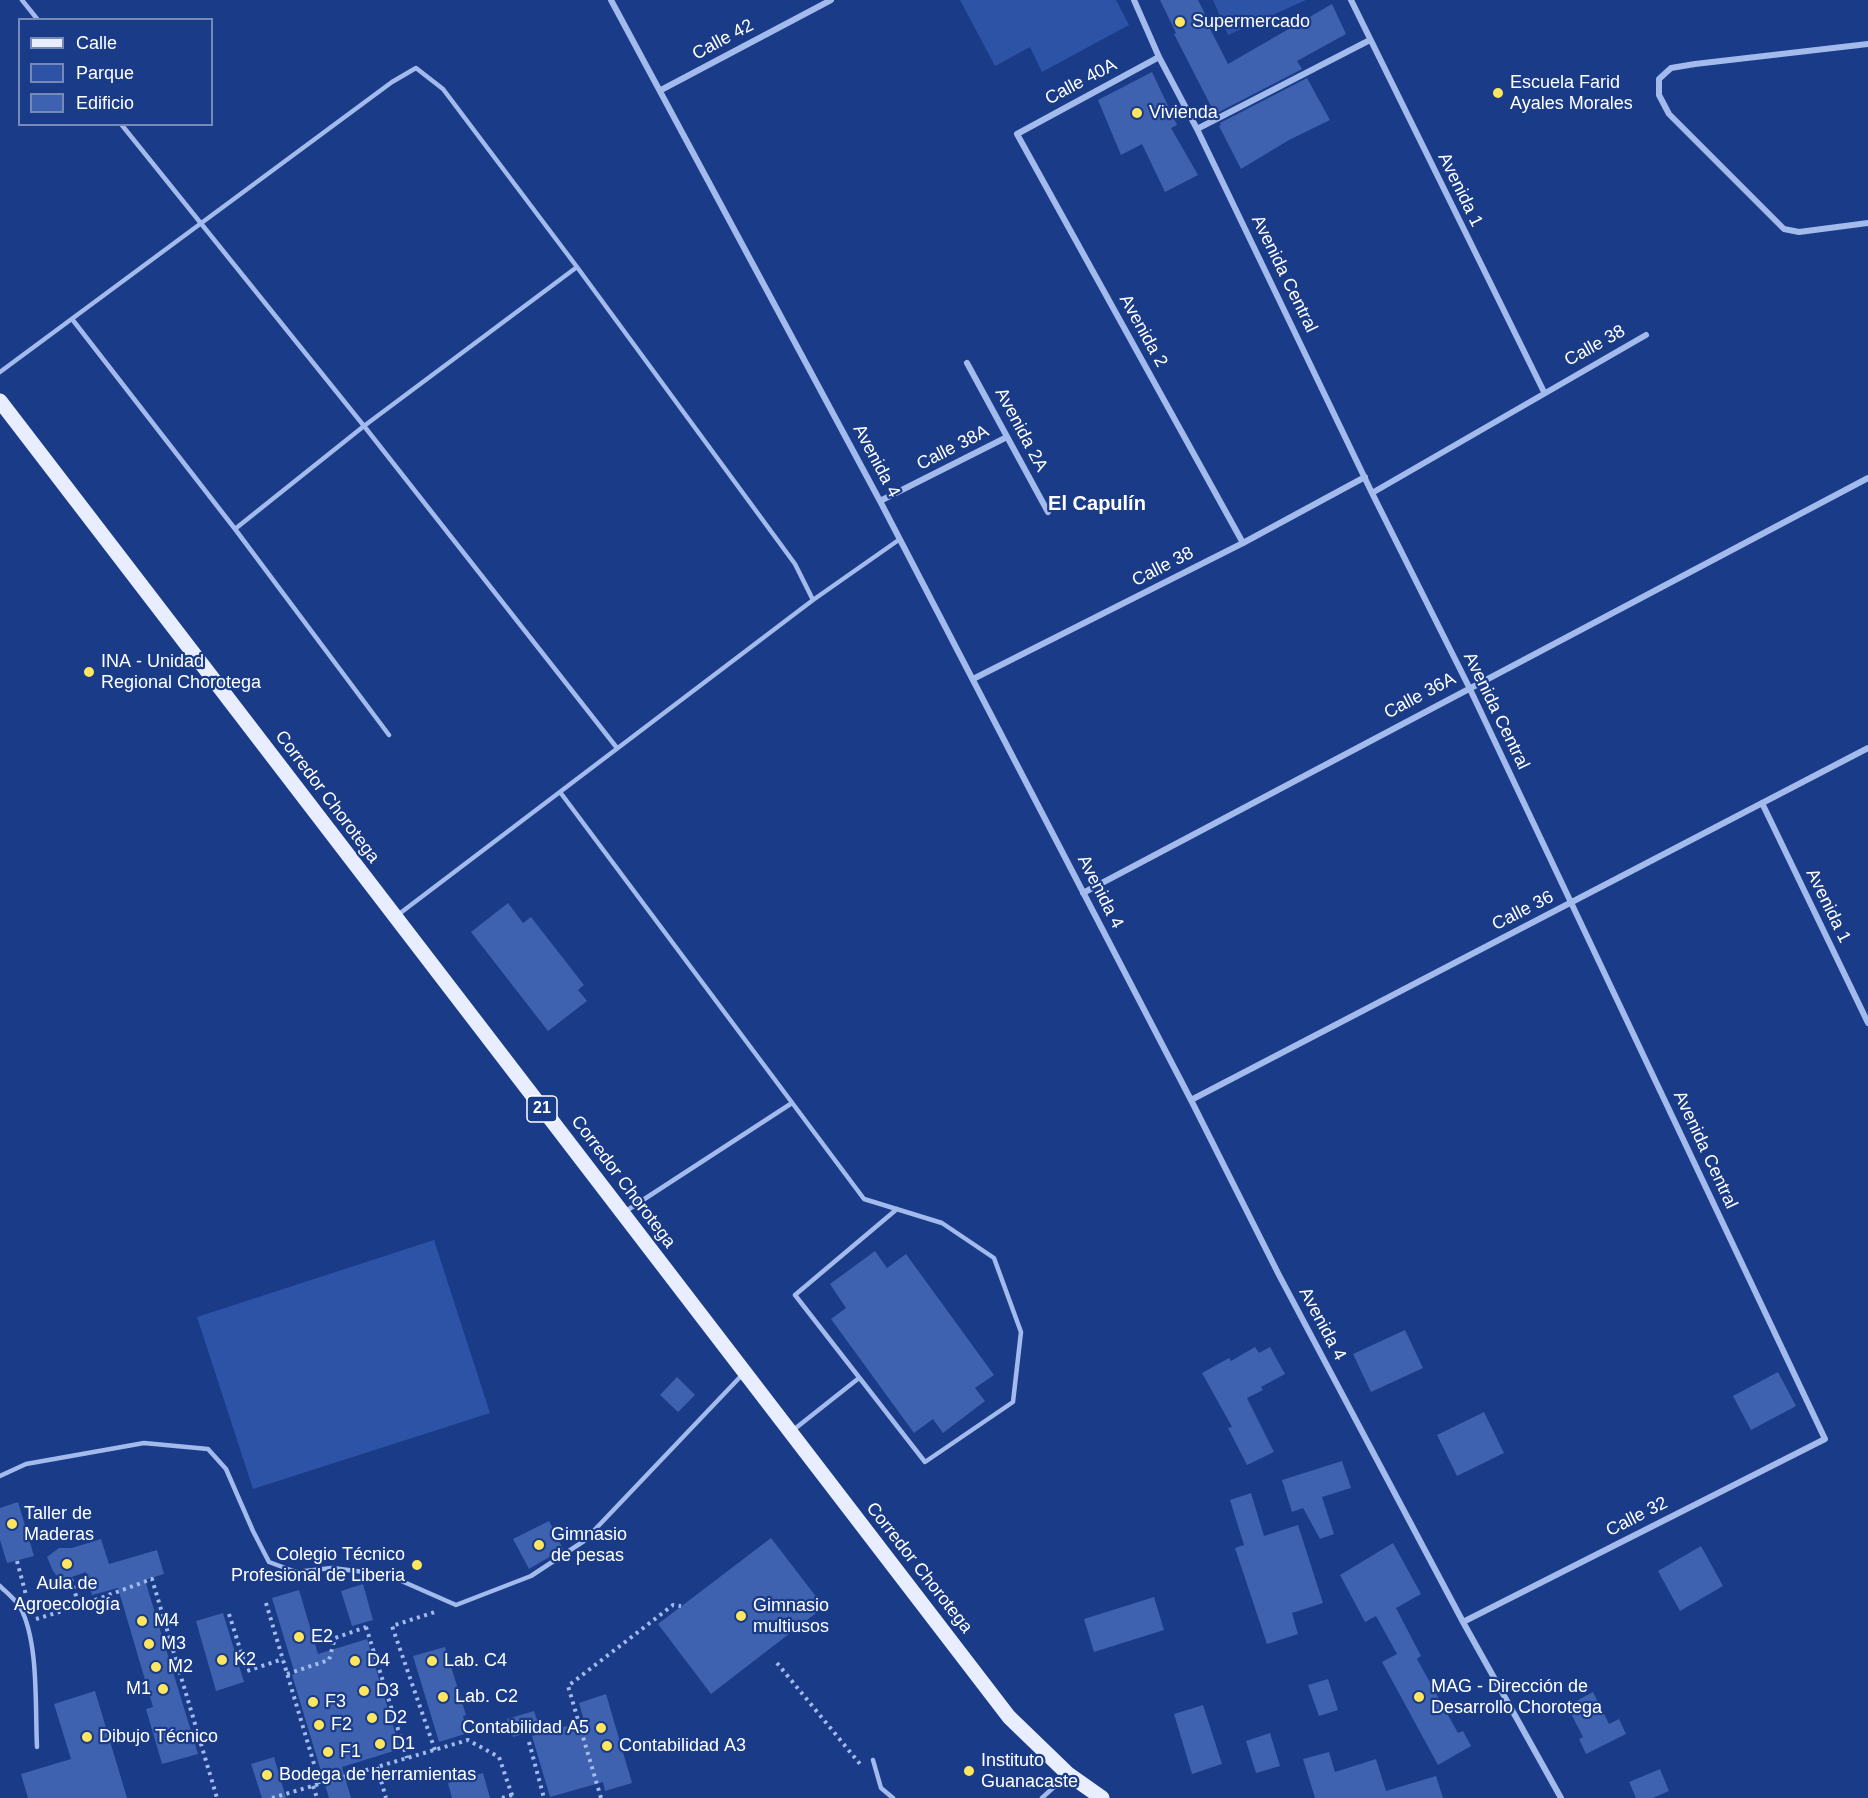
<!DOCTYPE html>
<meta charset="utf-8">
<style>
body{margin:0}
#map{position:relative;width:1868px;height:1798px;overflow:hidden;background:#1a3b87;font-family:Helvetica,sans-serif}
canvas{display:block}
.legend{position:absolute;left:18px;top:18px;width:195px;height:108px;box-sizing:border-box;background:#1a3b87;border:2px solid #7689b7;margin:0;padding:8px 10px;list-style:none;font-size:18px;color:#fff}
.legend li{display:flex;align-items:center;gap:12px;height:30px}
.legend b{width:30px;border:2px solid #7689b7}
</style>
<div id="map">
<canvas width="1868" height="1798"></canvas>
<ul class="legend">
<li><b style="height:8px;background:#e8eeff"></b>Calle</li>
<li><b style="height:16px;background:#2d53a6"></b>Parque</li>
<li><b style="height:16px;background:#3e62af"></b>Edificio</li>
</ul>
</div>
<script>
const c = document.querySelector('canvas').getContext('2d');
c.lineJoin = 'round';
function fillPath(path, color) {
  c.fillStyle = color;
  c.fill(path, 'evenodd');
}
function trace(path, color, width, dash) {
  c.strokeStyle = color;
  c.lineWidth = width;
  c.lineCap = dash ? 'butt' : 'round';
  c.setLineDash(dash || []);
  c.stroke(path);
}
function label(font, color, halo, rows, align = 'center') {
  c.font = font + ' Helvetica,sans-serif';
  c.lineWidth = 4.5;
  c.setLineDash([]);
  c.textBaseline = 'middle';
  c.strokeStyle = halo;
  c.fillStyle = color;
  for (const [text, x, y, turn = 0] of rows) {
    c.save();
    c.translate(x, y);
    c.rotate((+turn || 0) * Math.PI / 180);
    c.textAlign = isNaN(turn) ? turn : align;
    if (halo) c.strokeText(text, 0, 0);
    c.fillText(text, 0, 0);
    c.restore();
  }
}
fillPath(new Path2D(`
 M960 0H1116L1129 25 1042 72 1030 47 995 66Z
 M1213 0H1306L1228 35Z
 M434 1240 490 1413 253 1489 197 1317Z`), '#2d53a6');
fillPath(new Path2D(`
 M1160 0H1198L1205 14 1203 15 1228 64 1332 4 1346 34 1297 61 1302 69 1215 114 1174 34 1176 33Z
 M1152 72 1177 125 1171 128 1198 175 1165 192 1142 144 1121 155 1098 100Z
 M1307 78 1330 120 1289 140 1241 169 1219 126 1221 125 1220 123Z
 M508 903 523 923 531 917 584 985 578 990 587 1001 548 1031 471 932Z
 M875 1251 887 1268 906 1254 994 1375 975 1388 985 1401 943 1433 933 1419 914 1433 831 1319 846 1308 830 1284Z
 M1405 1330 1423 1368 1371 1392 1353 1354Z
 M1255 1347 1259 1353 1270 1347 1285 1374 1261 1387 1263 1390 1247 1398 1274 1452 1247 1465 1228 1428 1232 1427 1202 1373 1229 1358 1231 1361Z
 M1778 1372 1796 1406 1751 1430 1733 1396Z
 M677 1377 695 1395 678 1412 660 1395Z
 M1484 1412 1504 1453 1457 1476 1437 1435Z
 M1342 1461 1351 1488 1322 1497 1334 1534 1320 1539 1303 1508 1292 1512 1282 1480Z
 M1251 1493 1264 1536 1298 1525 1323 1603 1292 1613 1298 1634 1267 1644 1235 1548 1244 1545 1230 1500Z
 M18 1502 34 1556 7 1563 0 1540V1508Z
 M549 1521 563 1549 529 1569 513 1539Z
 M771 1538 824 1607 711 1694 658 1624Z
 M101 1539 109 1564 157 1550 164 1574 145 1580 198 1754 162 1764 146 1709 153 1707 118 1588 92 1595 86 1572 66 1579 56 1575 53 1571 47 1557 59 1548H72Z
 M1393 1543 1421 1594 1396 1608 1421 1656 1417 1659 1458 1733 1463 1731 1471 1746 1438 1765 1382 1662 1397 1654 1376 1616 1365 1622 1340 1575Z
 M1701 1546 1723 1586 1680 1611 1658 1571Z
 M363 1584 373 1620 352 1626 341 1591Z
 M299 1590 318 1654 367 1639 400 1749 342 1767 351 1798H329L292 1675 295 1674 272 1598Z
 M1154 1597 1164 1630 1094 1652 1084 1619Z
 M223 1613 244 1682 216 1691 196 1621Z
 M445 1647 466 1715 463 1716 468 1733 439 1742 413 1656Z
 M1328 1679 1338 1710 1319 1716 1308 1685Z
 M95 1691 127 1798H28L21 1774 71 1759 54 1704Z
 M1593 1692 1609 1724 1619 1719 1626 1734 1586 1754 1579 1739 1583 1737 1567 1706Z
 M606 1694 632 1783 605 1791 603 1782 550 1797 532 1736 584 1721 579 1703Z
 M1203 1705 1222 1764 1192 1774 1174 1714Z
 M534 1711 540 1729 513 1737 507 1719Z
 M1270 1733 1280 1766 1256 1773 1246 1741Z
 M1329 1752 1335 1772 1376 1759 1386 1791 1436 1776 1443 1798H1315L1303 1759Z
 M274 1757 286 1798H262L251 1764Z
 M1660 1769 1669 1791 1653 1798H1636L1629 1782Z
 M483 1773 490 1798H452L448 1783Z`), '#3e62af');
trace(new Path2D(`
 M17 1561 26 1595
 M71 1579 79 1606 152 1579 217 1798
 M266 1603 320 1784
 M229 1614 247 1671 283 1659
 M36 1619 79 1606
 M366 1627 407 1758
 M777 1663 860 1764
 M287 1674 329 1660 335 1638 366 1627V1622
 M529 1742 544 1798
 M435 1750 392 1626 438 1611
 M377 1767 386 1798
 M313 1786 317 1798
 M272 1798 468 1740 499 1757 513 1798
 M502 1798 512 1795
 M601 1798 568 1686 673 1605 681 1606`), '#a2baec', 4, [3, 4.5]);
trace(new Path2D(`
 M22 0 38 20
 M121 124 364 426 617 748
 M72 319 235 529 389 735
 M0 372 392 82 416 68 443 89 577 267 795 564 813 600 399 914
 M235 529 364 426 577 267
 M813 600 900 539
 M560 792 864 1199 942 1223 994 1258 1021 1332 1013 1402 925 1462 795 1295 897 1209
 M626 1211 792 1103
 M792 1431 859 1378
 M0 1476 26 1464 144 1443 208 1449 226 1469 253 1531 269 1562 296 1572 332 1568 388 1575 456 1605 531 1576 584 1541 742 1375
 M0 1586C6 1592 15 1599 20 1607 39 1641 35 1707 37 1747
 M873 1760 881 1788 893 1798
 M1042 1798 1066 1776`), '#a2baec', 4.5);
trace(new Path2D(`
 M611 0 880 501 1191 1100 1279 1275 1463 1622 1561 1798
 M1134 0 1159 57 1197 129 1372 493 1469 687 1825 1439 1463 1622
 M1351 0 1544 392
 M1868 44 1695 64 1671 68 1659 79V95L1669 114 1784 229 1799 232 1868 223
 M1159 57 1017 134 1243 543
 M661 90 831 0
 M1197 129 1370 40
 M967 363 1048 512
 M1372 493 1646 335
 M880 501 1007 437
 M973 679 1243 543 1365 477
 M1762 803 1868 1023
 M1083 893 1868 478
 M1191 1100 1868 748`), '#a2baec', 6);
trace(new Path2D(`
 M0 401 1009 1717 1068 1774 1102 1798`), '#e8eeff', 15);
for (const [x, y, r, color] of [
 [1180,22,6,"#fee65e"],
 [1498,93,6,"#fee65e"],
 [1137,113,6,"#fee65e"],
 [89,672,6,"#fee65e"],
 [12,1524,6,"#fee65e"],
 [539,1545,6,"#fee65e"],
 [67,1564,6,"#fee65e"],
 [417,1565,6,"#fee65e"],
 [741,1616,6,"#fee65e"],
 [142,1621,6,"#fee65e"],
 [299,1637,6,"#fee65e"],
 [149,1644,6,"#fee65e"],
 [222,1660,6,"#fee65e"],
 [355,1661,6,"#fee65e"],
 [432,1661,6,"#fee65e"],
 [156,1667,6,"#fee65e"],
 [163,1689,6,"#fee65e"],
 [364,1691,6,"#fee65e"],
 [443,1697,6,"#fee65e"],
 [1419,1697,6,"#fee65e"],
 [313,1702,6,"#fee65e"],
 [372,1718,6,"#fee65e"],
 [319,1725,6,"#fee65e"],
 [601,1728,6,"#fee65e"],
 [87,1737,6,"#fee65e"],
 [380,1744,6,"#fee65e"],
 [607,1746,6,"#fee65e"],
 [328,1752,6,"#fee65e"],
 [969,1771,6,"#fee65e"],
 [267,1775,6,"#fee65e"]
]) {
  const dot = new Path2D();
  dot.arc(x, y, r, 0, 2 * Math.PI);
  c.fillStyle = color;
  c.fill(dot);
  trace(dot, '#1a3b87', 2);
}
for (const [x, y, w] of [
 [542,1109,30]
]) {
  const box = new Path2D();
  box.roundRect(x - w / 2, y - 13, w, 26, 4.5);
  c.fillStyle = '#1a3b87';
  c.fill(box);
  trace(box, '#fff', 1.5);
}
label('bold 16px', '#fff', null, [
 ["21",542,1109]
]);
label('18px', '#fff', '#1a3b87', [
 ["Supermercado",1192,22],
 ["Escuela Farid",1510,83],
 ["Ayales Morales",1510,104],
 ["Vivienda",1149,113],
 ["INA - Unidad",101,662],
 ["Regional Chorotega",101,683],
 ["Taller de",24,1514],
 ["Maderas",24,1535],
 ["Gimnasio",551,1535],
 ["de pesas",551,1556],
 ["Colegio Técnico",405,1555,"right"],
 ["Profesional de Liberia",405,1576,"right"],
 ["Aula de",67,1584,"center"],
 ["Agroecología",67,1605,"center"],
 ["Gimnasio",753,1606],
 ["multiusos",753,1627],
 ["M4",154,1621],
 ["E2",311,1637],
 ["M3",161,1644],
 ["K2",234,1660],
 ["D4",367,1661],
 ["Lab. C4",444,1661],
 ["M2",168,1667],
 ["MAG - Dirección de",1431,1687],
 ["Desarrollo Chorotega",1431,1708],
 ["M1",151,1689,"right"],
 ["D3",376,1691],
 ["Lab. C2",455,1697],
 ["F3",325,1702],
 ["D2",384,1718],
 ["F2",331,1725],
 ["Contabilidad A5",589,1728,"right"],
 ["Dibujo Técnico",99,1737],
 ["D1",392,1744],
 ["Contabilidad A3",619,1746],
 ["F1",340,1752],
 ["Instituto",981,1761],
 ["Guanacaste",981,1782],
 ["Bodega de herramientas",279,1775]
], 'left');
label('18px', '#fff', '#1a3b87', [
 ["Calle 42",723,40,-28],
 ["Calle 40A",1081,82,-28],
 ["Avenida 1",1460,190,64],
 ["Avenida Central",1284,274,64],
 ["Avenida 2",1143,331,61],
 ["Calle 38",1595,346,-29],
 ["Avenida 2A",1021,430,62],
 ["Calle 38A",953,448,-27],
 ["Avenida 4",876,461,62],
 ["Calle 38",1163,567,-27],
 ["Calle 36A",1420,696,-28],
 ["Avenida Central",1496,711,64],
 ["Corredor Chorotega",327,797,53],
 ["Avenida 4",1100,892,63],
 ["Avenida 1",1828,906,64],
 ["Calle 36",1523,911,-27],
 ["Avenida Central",1705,1150,65],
 ["Corredor Chorotega",623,1182,53],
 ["Avenida 4",1322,1324,62],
 ["Calle 32",1637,1517,-27],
 ["Corredor Chorotega",919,1568,52]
]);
label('bold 20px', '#fff', '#1a3b87', [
 ["El Capulín",1097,504]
]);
</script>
